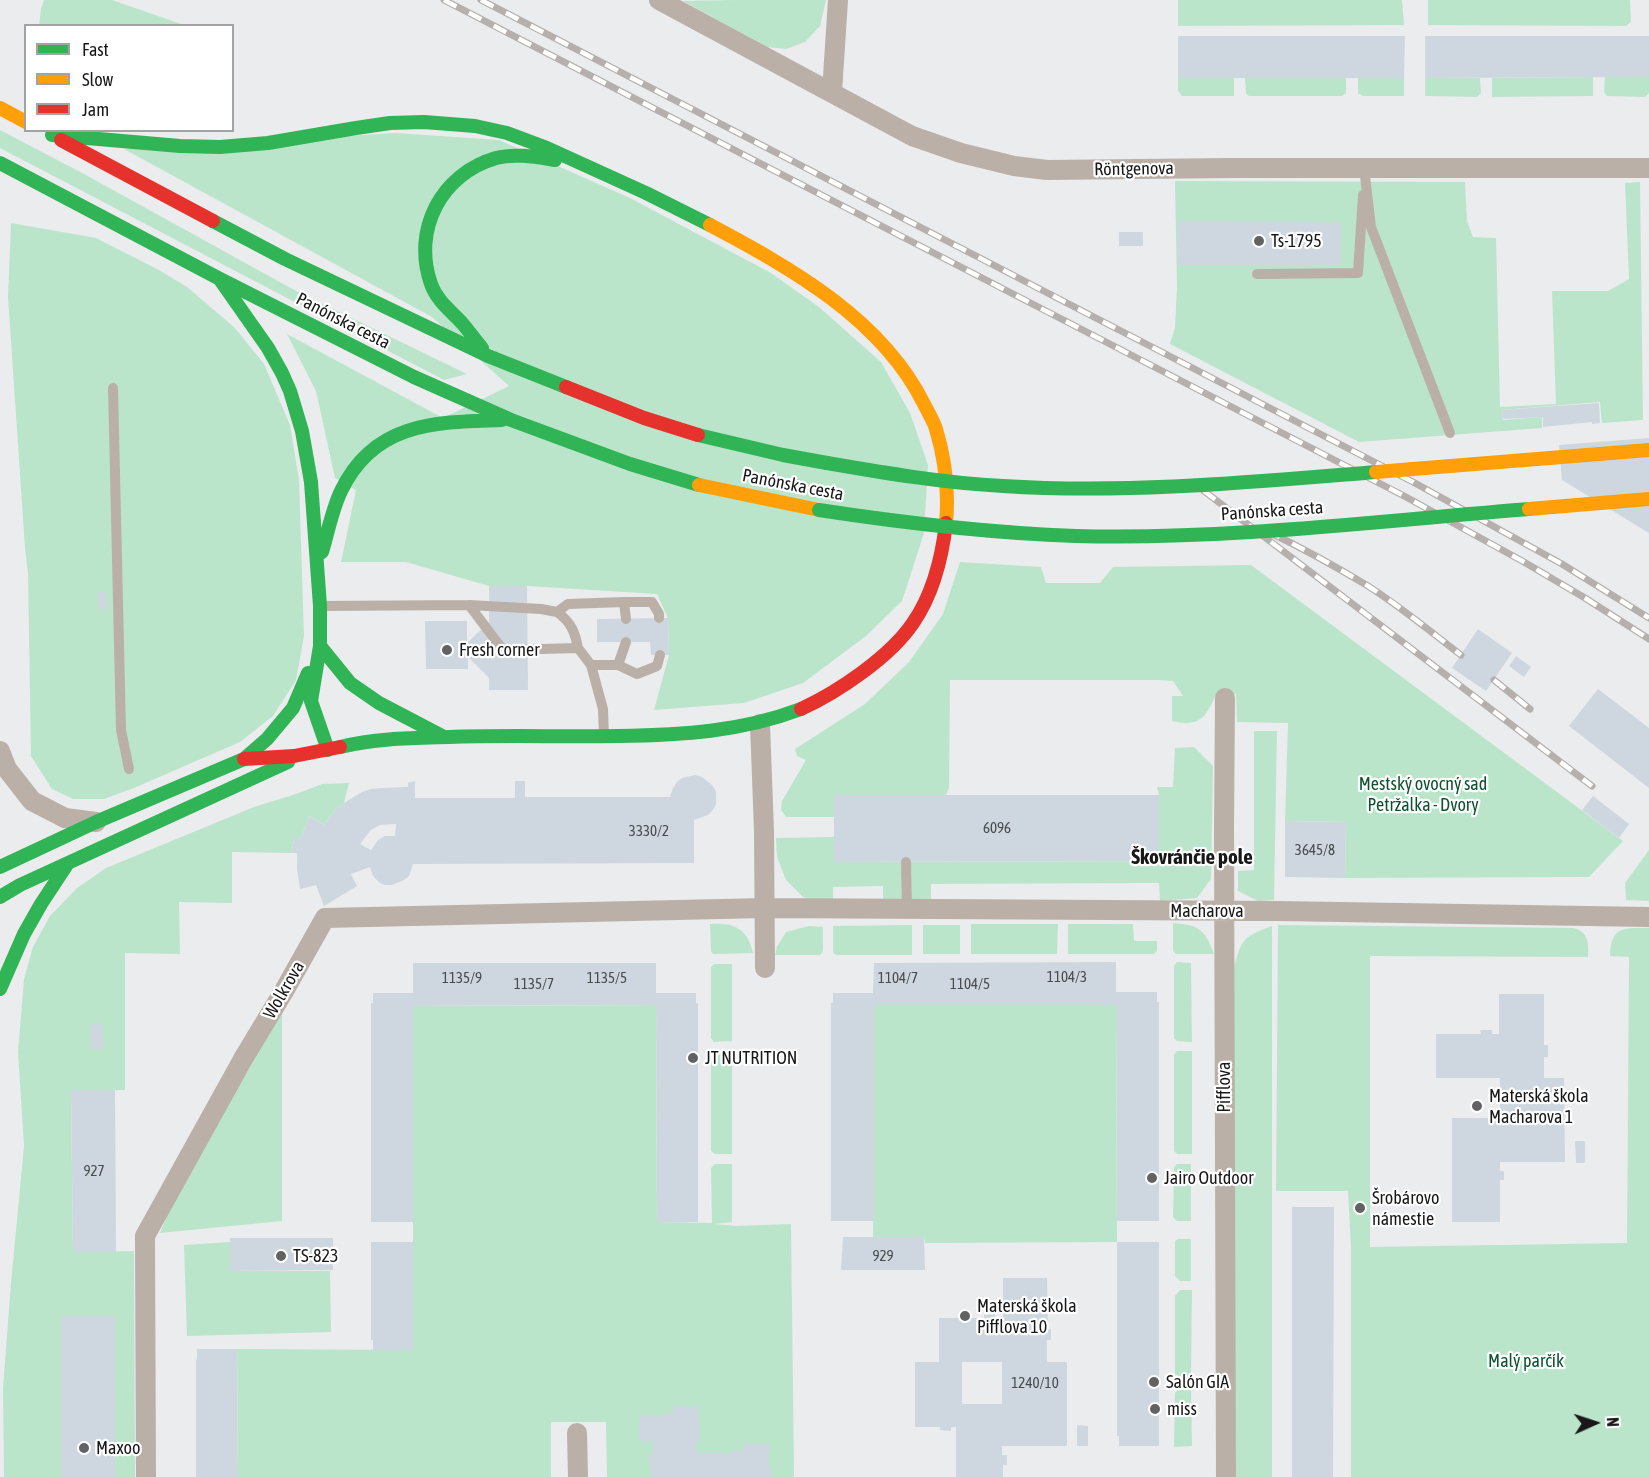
<!DOCTYPE html>
<meta charset="utf-8">
<style>
body{margin:0}
#map{position:relative;width:1649px;height:1477px;overflow:hidden;background:#ebecee;font-family:"Asap Condensed",sans-serif}
canvas{display:block}
.legend{position:absolute;left:24px;top:24px;width:210px;height:108px;box-sizing:border-box;background:#fff;border:2px solid #a3a3a3;margin:0;padding:8px 10px;list-style:none;font-size:18px;color:#181819}
.legend li{display:flex;align-items:center;gap:12px;height:30px}
.legend b{width:30px;border:2px solid #a3a3a3}
.north{position:absolute;left:1565px;top:1393px;width:60px;height:60px;-webkit-text-stroke:4px #fff;paint-order:stroke;rotate:87deg;font-size:16px;font-weight:700;line-height:24px;text-align:center;color:#181819}
.north::after{content:'';display:block;margin:auto;width:21px;height:27px;background:#181819;clip-path:polygon(50% 0,100% 100%,50% 72%,0 100%)}
</style>
<div id="map">
<canvas width="1649" height="1477"></canvas>
<ul class="legend">
<li><b style="height:8px;background:#30b455"></b>Fast</li>
<li><b style="height:8px;background:#ff9f0a"></b>Slow</li>
<li><b style="height:8px;background:#e5322d"></b>Jam</li>
</ul>
<div class="north">N</div>
</div>
<script>
const c = document.querySelector('canvas').getContext('2d');
c.lineJoin = 'round';
function fillPath(path, color) {
  c.fillStyle = color;
  c.fill(path, 'evenodd');
}
function trace(path, color, width, dash) {
  c.strokeStyle = color;
  c.lineWidth = width;
  c.lineCap = dash ? 'butt' : 'round';
  c.setLineDash(dash || []);
  c.stroke(path);
}
function label(font, color, halo, rows, align = 'center') {
  c.font = font + ' "Asap Condensed",sans-serif';
  c.lineWidth = 4.5;
  c.setLineDash([]);
  c.textBaseline = 'middle';
  c.strokeStyle = halo;
  c.fillStyle = color;
  for (const [text, x, y, turn = 0] of rows) {
    c.save();
    c.translate(x, y);
    c.rotate((+turn || 0) * Math.PI / 180);
    c.textAlign = isNaN(turn) ? turn : align;
    if (halo) c.strokeText(text, 0, 0);
    c.fillText(text, 0, 0);
    c.restore();
  }
}
fillPath(new Path2D(`
 M44 0H112L184 25H39L41 9Z
 M735 0H826L820 26 805 42 786 49 767 47 683 1Z
 M1178 0H1402L1404 25 1178 26Z
 M1428 0H1630L1631 22 1626 26 1428 25Z
 M1593 77V96L1492 97V78Z
 M1605 77H1649V93L1645 97 1607 96 1604 92Z
 M1178 78H1234V96H1182L1178 91Z
 M1245 78H1346V93L1342 96H1249L1246 93Z
 M1358 78H1404V96H1363L1358 93Z
 M1425 78H1480L1481 93 1477 97 1425 96Z
 M0 130 84 174 298 292 467 374 444 380 0 148Z
 M396 133 499 140 630 198 771 273 819 307 881 362 910 413 928 465 924 533 902 601 866 636 803 683 744 703 654 710 669 655 668 618 657 594 527 586H489L406 562H341L356 490 335 478 316 391 287 334 443 418 509 386 432 317 124 149Z
 M1175 181 1465 182 1467 221 1473 237 1496 238 1500 407 1556 404 1552 291H1608L1629 279 1625 183 1640 182 1643 420 1602 423 1600 402 1502 410 1503 420 1542 417V428L1359 442 1170 344 1175 327 1177 288Z
 M11 223 96 238 157 269 187 287 235 328 264 364 290 425 299 480 304 636 296 680 273 716 240 742 134 788 104 799H73L52 789 31 756 28 573 25 548 8 297Z
 M960 562 1041 567 1046 583H1100L1113 567 1251 565 1623 841 1589 877 1345 878 1346 822 1285 821 1288 723 1237 722 1236 694 1216 695C1205 719 1199 727 1172 721V696H1183L1173 681 1157 680H950L949 788 946 795H835L834 817H786L781 810 782 801 806 760 797 756 795 749 865 704 909 662 943 614Z
 M1254 731H1277L1274 900 1258 901 1238 891V871L1254 870Z
 M1194 747 1213 766 1211 879 1197 898 1160 901 1159 883 931 884V903H883V886L833 887V904L803 897 786 880 777 857 776 838 834 837 835 862 1159 861V795L1157 787H1173L1175 748Z
 M349 783 344 803 336 809 324 825 310 816 300 839 294 838 292 853 232 852V903L179 902 180 954 125 953V1090L71 1091 73 1252 134 1251 135 1477H4L3 1388 11 1283 24 1146 18 1052 24 979 33 947 50 916 77 888 106 868 254 807 299 793 322 784Z
 M1649 850V901L1626 900 1625 883Z
 M1173 923C1199 925 1205 929 1214 954H1176L1173 951Z
 M710 924C734 922 748 929 753 953L713 954 711 951Z
 M1058 924 1057 954H971V924Z
 M1068 924H1133L1134 941H1157V951L1154 954H1068Z
 M912 925V955H836L833 952V926Z
 M923 925H960V954H923Z
 M1278 925 1573 928C1588 931 1589 943 1588 957L1370 956V1247L1627 1243 1629 957 1610 956C1611 926 1623 928 1649 928V1477H1351V1247L1348 1191H1276Z
 M809 926 823 927V951L820 955H775L777 947 786 932Z
 M1272 926V1477H1234L1232 974C1242 942 1238 938 1272 926Z
 M1177 962 1191 963 1192 1042 1177 1041 1174 1038V966Z
 M714 964H732V1041L714 1042 711 1038V967Z
 M656 1005 657 1222 712 1223 711 1168 715 1164H732V1222L715 1224 736 1226 791 1224 794 1477H607L606 1422H551V1477H238L237 1349 413 1350V1006Z
 M874 1005H1116L1117 1242 925 1243 924 1237H873Z
 M282 1013V1221L160 1233 171 1206 203 1147Z
 M1177 1051H1192V1154H1177L1174 1151V1055Z
 M714 1052H732V1154H715L711 1151V1056Z
 M1177 1164H1191V1221H1177L1173 1217 1174 1167Z
 M1178 1239H1191V1281H1180L1175 1276V1241Z
 M230 1242V1271H330L331 1332 187 1336 184 1245Z
 M1180 1290H1192L1191 1377H1179L1175 1374V1296Z
 M1180 1387H1191L1192 1446 1174 1447 1175 1393Z`), '#bbe5cb');
fillPath(new Path2D(`
 M1178 36H1405L1404 78H1178Z
 M1425 36H1649V77L1425 78Z
 M1178 221 1341 222 1340 265H1178Z
 M1119 232H1143V246H1119Z
 M1599 403 1600 423 1592 424V422L1543 427V417L1503 419 1502 410Z
 M1649 438V533L1562 480 1559 445Z
 M489 586H527L528 690H489V678L468 657V669H426L425 621H467V643L489 622Z
 M98 592H106L107 609 99 610Z
 M668 618 669 655H651L650 642H597V619Z
 M1478 629 1512 653 1486 691 1452 668Z
 M1516 656 1531 667 1524 677 1509 666Z
 M1598 689 1649 728V788L1569 726Z
 M695 775 702 777 712 785 716 791V804L713 810 708 815 694 820V863L413 864 409 876 404 880 392 885H385L380 883 373 876 370 867 351 874 357 886 324 906 316 885 300 889 297 869V853H292L294 837 300 839 310 816 324 825 336 809 344 803 362 792 371 789 381 788 408 787V783L415 781V798H515V781H525V797H670L673 788 677 782 682 778ZM396 824 395 836H385L378 840 371 850 360 844 371 830 380 825Z
 M834 795H1159V861L834 862Z
 M1593 796 1629 824 1619 838 1582 810Z
 M1285 821 1346 822 1345 878 1285 877Z
 M1116 962V992H1157V1002H1159V1221H1117L1116 1005H874V1221H831V1003H833V993H873L874 963Z
 M413 963H656V993H696V1003H698V1222H657L656 1005H558L413 1006V1222H371V1003H373V993H413Z
 M1499 994H1544V1045H1548V1057H1544V1078H1564L1565 1162H1500V1171H1504V1180H1500V1222H1452V1118H1500V1078H1436V1034H1481L1480 1030H1492V1034H1499Z
 M102 1023 103 1049H91L90 1024Z
 M71 1090H115L116 1252H73Z
 M1575 1141H1585V1163H1576Z
 M1292 1207H1334L1333 1477H1292Z
 M843 1237H924L925 1270H841Z
 M230 1238H333V1270L230 1271Z
 M371 1242H413V1350H373V1340H371Z
 M1117 1242H1159V1446H1119V1436H1117Z
 M1003 1278H1047L1048 1329H1051V1340H1047V1362H1067V1446H1002V1455H1007V1465H1003V1477H956V1427H951V1431L940 1430V1427H915V1362H939V1318H984V1315L995 1314V1318L1003 1319ZM962 1362H1002V1404H962Z
 M61 1316H115V1477H61Z
 M197 1349H237L238 1477H196V1359L197 1360Z
 M672 1406H698L700 1441H696V1453H734V1451H744V1444H769V1468H771V1477H651V1465H649V1454L653 1453V1441H639V1416H663V1413H673Z
 M1077 1425 1088 1426V1446H1077Z`), '#ced7df');
trace(new Path2D(`
 M1364 168 1371 227 1450 433
 M1257 274 1358 273 1363 195
 M113 388 121 730 129 769
 M624 602H652L659 614V618
 M469 605 541 609 557 612
 M320 606 469 605 503 650 578 648 591 665 603 709 604 736
 M578 648C575 632 571 622 557 612L568 604 624 602 626 619
 M591 665H618L626 642
 M618 665 637 674 657 666 660 655
 M906 862 907 909`), '#bab0a8', 10);
trace(new Path2D(`
 M659 0 912 136 961 153 1014 166 1047 170 1230 168H1649
 M832 92 838 0
 M1225 698 1224 828 1226 1477
 M760 724 764 831 765 968
 M0 751 7 769 32 801 65 818 96 822
 M577 1433 578 1477
 M146 1477 145 1236 243 1059 284 991 325 918 765 908 1277 911 1649 917`), '#bab0a8', 20);
trace(new Path2D(`
 M52 135 180 146 220 147 268 143 356 128 390 123 424 122 475 126 507 133 547 148 646 193 710 225
 M0 163 220 279 414 377 511 420 630 464 699 485
 M213 221 285 259 488 356 566 387
 M221 281 268 348 282 373 290 391 302 431 311 482 320 606V646L311 701 328 750
 M482 348C475 340 469 331 462 323 451 311 437 301 431 284 412 230 441 174 496 158 515 153 536 157 555 160
 M698 435 783 455 827 463
 M322 552C328 532 332 510 341 491 374 422 435 422 502 420
 M320 646 350 683 379 703 442 736
 M340 747C376 738 413 738 449 737 505 735 561 737 618 736 682 735 740 732 801 709
 M0 867 96 822 244 759 267 739 293 708 308 673
 M0 897 20 885 288 762
 M0 989 24 934 41 904 68 863`), '#30b455', 14);
trace(new Path2D(`
 M0 108 26 122
 M710 225C791 268 882 319 924 404 928 412 933 420 936 429 945 459 949 491 946 523
 M699 485 819 510`), '#ff9f0a', 14);
trace(new Path2D(`
 M61 140 213 221
 M566 387 644 418 698 435
 M801 709C838 692 890 657 913 623 933 594 942 558 946 523
 M244 759 294 756 340 747`), '#e5322d', 14);
const rail = new Path2D(`
 M444 0 1406 497 1524 562 1585 598 1649 639
 M481 0 1413 482 1562 564 1649 618
 M1204 491 1592 786
 M1267 531C1302 548 1335 566 1368 586 1401 607 1431 632 1461 655
 M1494 680 1530 709`);
trace(rail, '#b5b0ad', 7);
trace(rail, '#fff', 4.5, [14]);
trace(new Path2D(`
 M827 463C885 473 944 483 1003 486 1128 494 1252 482 1376 472
 M819 510C904 523 990 533 1076 536 1227 540 1379 521 1529 509`), '#30b455', 14);
trace(new Path2D(`
 M1376 472 1649 450
 M1529 509 1649 499`), '#ff9f0a', 14);
for (const [x, y, r, color] of [
 [1259,241,6,"#626264"],
 [447,650,6,"#626264"],
 [693,1058,6,"#626264"],
 [1477,1106,6,"#626264"],
 [1152,1178,6,"#626264"],
 [1360,1208,6,"#626264"],
 [281,1256,6,"#626264"],
 [965,1316,6,"#626264"],
 [1154,1382,6,"#626264"],
 [1155,1409,6,"#626264"],
 [84,1448,6,"#626264"]
]) {
  const dot = new Path2D();
  dot.arc(x, y, r, 0, 2 * Math.PI);
  c.fillStyle = color;
  c.fill(dot);
  trace(dot, '#fff', 2);
}
label('15px', '#484a4c', null, [
 ["6096",997,828],
 ["3330/2",649,831],
 ["3645/8",1315,850],
 ["1104/3",1067,977],
 ["1135/9",462,978],
 ["1135/5",607,978],
 ["1104/7",898,978],
 ["1135/7",534,984],
 ["1104/5",970,984],
 ["927",94,1171],
 ["929",883,1256],
 ["1240/10",1035,1383]
]);
label('18px', '#181819', '#fff', [
 ["Röntgenova",1134,169,-1],
 ["Panónska cesta",343,321,27],
 ["Panónska cesta",793,485,11],
 ["Panónska cesta",1272,511,-4],
 ["Macharova",1207,911],
 ["Wolkrova",284,990,-60],
 ["Pifflova",1224,1087,-90]
]);
label('18px', '#181819', '#fff', [
 ["Ts-1795",1271,241],
 ["Fresh corner",459,650],
 ["JT NUTRITION",705,1058],
 ["Materská škola",1489,1096],
 ["Macharova 1",1489,1117],
 ["Jairo Outdoor",1164,1178],
 ["Šrobárovo",1372,1198],
 ["námestie",1372,1219],
 ["TS-823",293,1256],
 ["Materská škola",977,1306],
 ["Pifflova 10",977,1327],
 ["Salón GIA",1166,1382],
 ["miss",1167,1409],
 ["Maxoo",96,1448]
], 'left');
label('18px', '#0b532f', '#fff', [
 ["Mestský ovocný sad",1423,784],
 ["Petržalka - Dvory",1423,805],
 ["Malý parčík",1526,1361]
]);
label('bold 21px', '#181819', '#fff', [
 ["Škovránčie pole",1192,857]
]);
</script>
